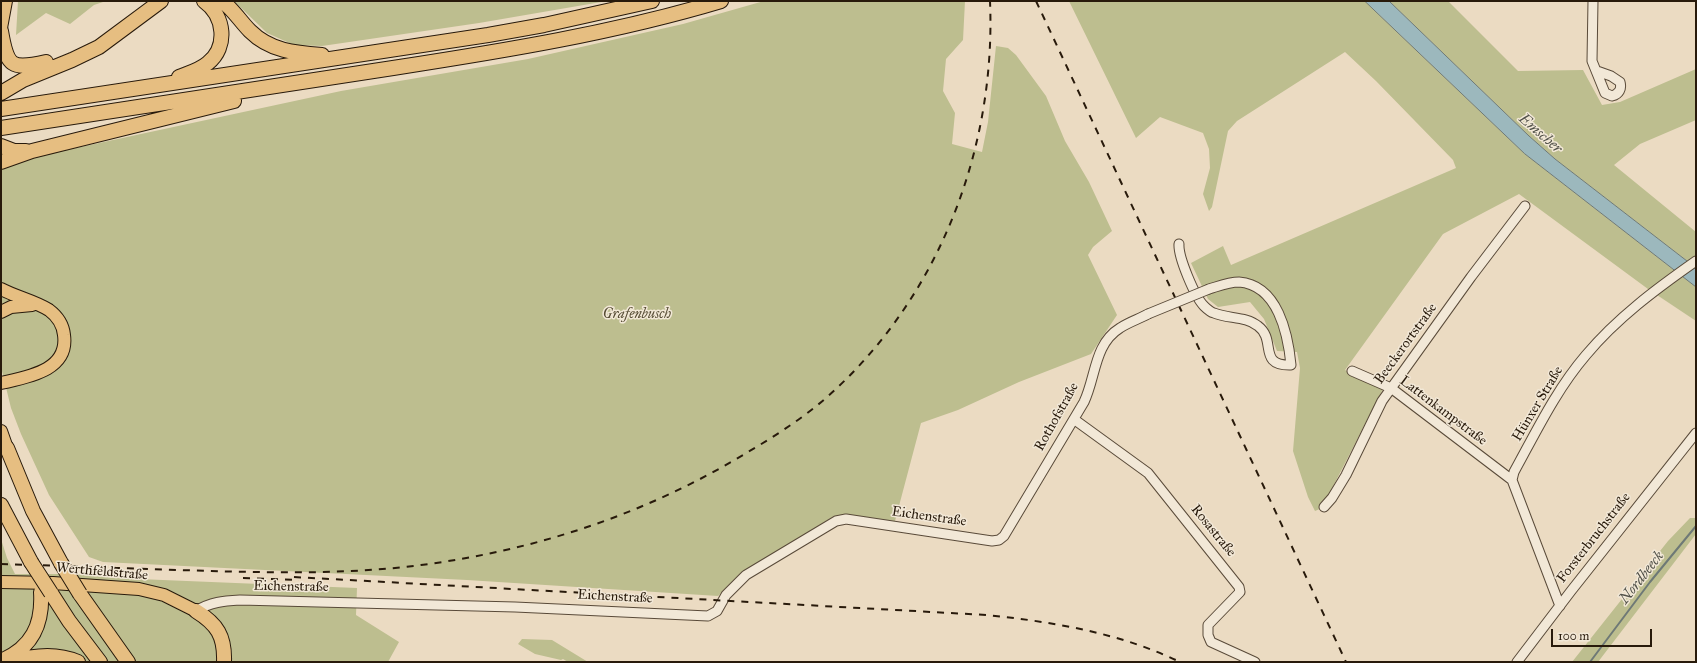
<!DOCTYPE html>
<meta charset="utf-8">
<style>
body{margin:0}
#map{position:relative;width:1697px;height:663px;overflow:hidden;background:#ebdbc2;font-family:"IM FELL Great Primer",serif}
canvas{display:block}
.frame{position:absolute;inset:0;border:2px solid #281a0b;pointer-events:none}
.scale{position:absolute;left:1551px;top:629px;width:101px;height:18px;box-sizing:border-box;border:2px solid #281a0b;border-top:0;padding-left:5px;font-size:12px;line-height:14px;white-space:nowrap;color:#281a0b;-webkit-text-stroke:3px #f2e8d7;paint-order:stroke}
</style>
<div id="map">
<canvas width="1697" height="663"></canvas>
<div class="frame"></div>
<div class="scale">100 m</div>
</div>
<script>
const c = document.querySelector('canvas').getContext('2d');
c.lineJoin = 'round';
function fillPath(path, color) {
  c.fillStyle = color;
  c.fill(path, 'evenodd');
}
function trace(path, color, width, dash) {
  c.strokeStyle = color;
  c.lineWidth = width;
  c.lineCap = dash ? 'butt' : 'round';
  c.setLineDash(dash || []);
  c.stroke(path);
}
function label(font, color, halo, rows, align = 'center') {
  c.font = font + ' "IM FELL Great Primer",serif';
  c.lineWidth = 3;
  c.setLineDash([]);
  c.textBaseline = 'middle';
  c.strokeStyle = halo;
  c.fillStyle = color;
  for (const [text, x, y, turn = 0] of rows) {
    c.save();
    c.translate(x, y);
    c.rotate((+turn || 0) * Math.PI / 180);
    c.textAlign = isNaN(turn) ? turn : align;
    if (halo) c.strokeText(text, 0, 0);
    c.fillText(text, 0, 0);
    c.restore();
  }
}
fillPath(new Path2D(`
 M18 1H106L94 5 70 24 46 13 16 35Z
 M234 1H607L479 23 322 46 294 45 267 33Z
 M764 1H965L963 40 946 59 943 91 955 113 952 144 982 152 988 122 996 46 1008 48 1016 55 1046 96 1065 141 1089 182 1112 231 1093 247 1088 255 1117 315 1091 354 1019 382 958 410 921 423 895 521 834 516 744 572 718 596 467 580 103 562 89 557 49 495 21 434 11 408 1 367V169L20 160 341 91 528 59 683 24Z
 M1069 1H1365L1525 154 1696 287V321L1648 289 1519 194 1443 234 1345 370 1383 389 1322 508 1315 511 1308 497 1293 451 1300 368 1297 352 1277 351 1264 319 1250 302 1218 307 1208 299 1191 263 1223 246 1231 265 1456 168 1453 160 1376 81 1345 52 1237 121 1228 131 1212 207 1209 211 1203 194 1210 168 1209 149 1203 133 1160 117 1136 138Z
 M1389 1H1448L1518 71 1583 70 1602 105 1620 102 1696 69V120L1640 144 1614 165 1696 232V268L1555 159 1529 136Z
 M1690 518H1696V534L1598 662H1572L1668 541Z
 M1 539 7 558 15 574H73L114 578 357 588 356 615 399 642 388 662H1Z
 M522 639 552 640 588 662H568L563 659 561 660 535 654 518 644Z`), '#bdbe8f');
const water = new Path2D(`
 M1365 1H1389L1529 136 1555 159 1696 268V287L1525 154Z`);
fillPath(water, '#9cb8bd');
trace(water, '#6e7976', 1);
trace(new Path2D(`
 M1590 662 1650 582 1696 526`), '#6e7976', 2);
const minor = new Path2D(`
 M1593 1 1592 61 1605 93 1612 96C1619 94 1622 89 1620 82L1611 76 1597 71
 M1179 244C1178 257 1195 297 1204 306 1207 309 1210 312 1214 313 1228 319 1246 316 1258 326 1277 340 1257 366 1291 365 1288 334 1278 285 1239 282 1229 282 1219 286 1209 289
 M1352 371 1391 388 1512 480
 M1075 420 1148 473 1239 587 1240 592 1208 625V635L1211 642 1255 662
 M1324 507 1332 498 1346 475 1382 401 1471 277 1525 206
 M1560 606 1512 480 1514 472C1536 432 1556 390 1586 355 1617 318 1656 289 1696 261
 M196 611C211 602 223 601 240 600L515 607 708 616 717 611 726 595 746 575 836 521 846 519 992 541 999 540 1004 536 1084 402C1096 377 1094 344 1120 328 1129 322 1139 319 1148 314
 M1517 662 1571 591 1696 433`);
const major = new Path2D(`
 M1 28 6 1
 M1 289C16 297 35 301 49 310 57 316 63 325 64 335 69 371 27 377 1 383
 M1 312 11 307 32 305
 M1 431 7 448
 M1 582 53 583 139 589 164 595 196 611`);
const highway = new Path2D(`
 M222 1C233 9 240 21 250 31 270 51 295 53 322 55
 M1 31C7 67 11 70 46 62
 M179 77C189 73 200 70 208 63 228 47 225 16 204 1
 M1 93 23 80 72 60 99 47 161 1
 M1 109 488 35 544 25 652 1
 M1 128C132 107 263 89 393 68 503 51 614 33 721 1
 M1 146 14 151H26
 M1 162 32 151 234 101
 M7 448 33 511 61 563
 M1 505 31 562
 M51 593 69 621 100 662
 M80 594 128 662
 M196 611C217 624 225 636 224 662
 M1 661C32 648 43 625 41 592
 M12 662C34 655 57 653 78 662`);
trace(minor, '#594a39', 11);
trace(major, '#281a0b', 14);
trace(highway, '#281a0b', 16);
trace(minor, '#f2e8d7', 9);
trace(major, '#e6be81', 12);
trace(highway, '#e6be81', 14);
trace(new Path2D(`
 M1036 1 1346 662
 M1 564C71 566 141 569 211 571 281 573 352 574 421 565 538 550 648 513 748 452 780 433 811 413 838 387 943 288 996 143 990 1
 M294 577 987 615C1054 622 1120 633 1180 662
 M243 578 299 580`), '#281a0b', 2, [7, 7]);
const minorBridge = new Path2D(`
 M1148 314 1209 289`);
const highwayBridge = new Path2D(`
 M31 562 51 593
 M61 563 80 594`);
trace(minorBridge, '#594a39', 11, []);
trace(highwayBridge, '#281a0b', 16, []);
trace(minorBridge, '#f2e8d7', 9);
trace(highwayBridge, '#e6be81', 14);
label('italic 14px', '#554b33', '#f2e8d7', [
 ["Grafenbusch",637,315]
]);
label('14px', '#281a0b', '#f2e8d7', [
 ["Beeckerortstraße",1406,344,-54],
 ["Hünxer Straße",1538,404,-59],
 ["Lattenkampstraße",1443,411,37],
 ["Rothofstraße",1057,417,-61],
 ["Eichenstraße",929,517,8],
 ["Rosastraße",1213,531,51],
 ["Forsterbruchstraße",1594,538,-52],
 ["Werthfeldstraße",102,572,5],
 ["Eichenstraße",291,587,1],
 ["Eichenstraße",615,597,3]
]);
label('italic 15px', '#515149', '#f2e8d7', [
 ["Emscher",1540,134,41],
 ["Nordbeeck",1642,578,-52]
]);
</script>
